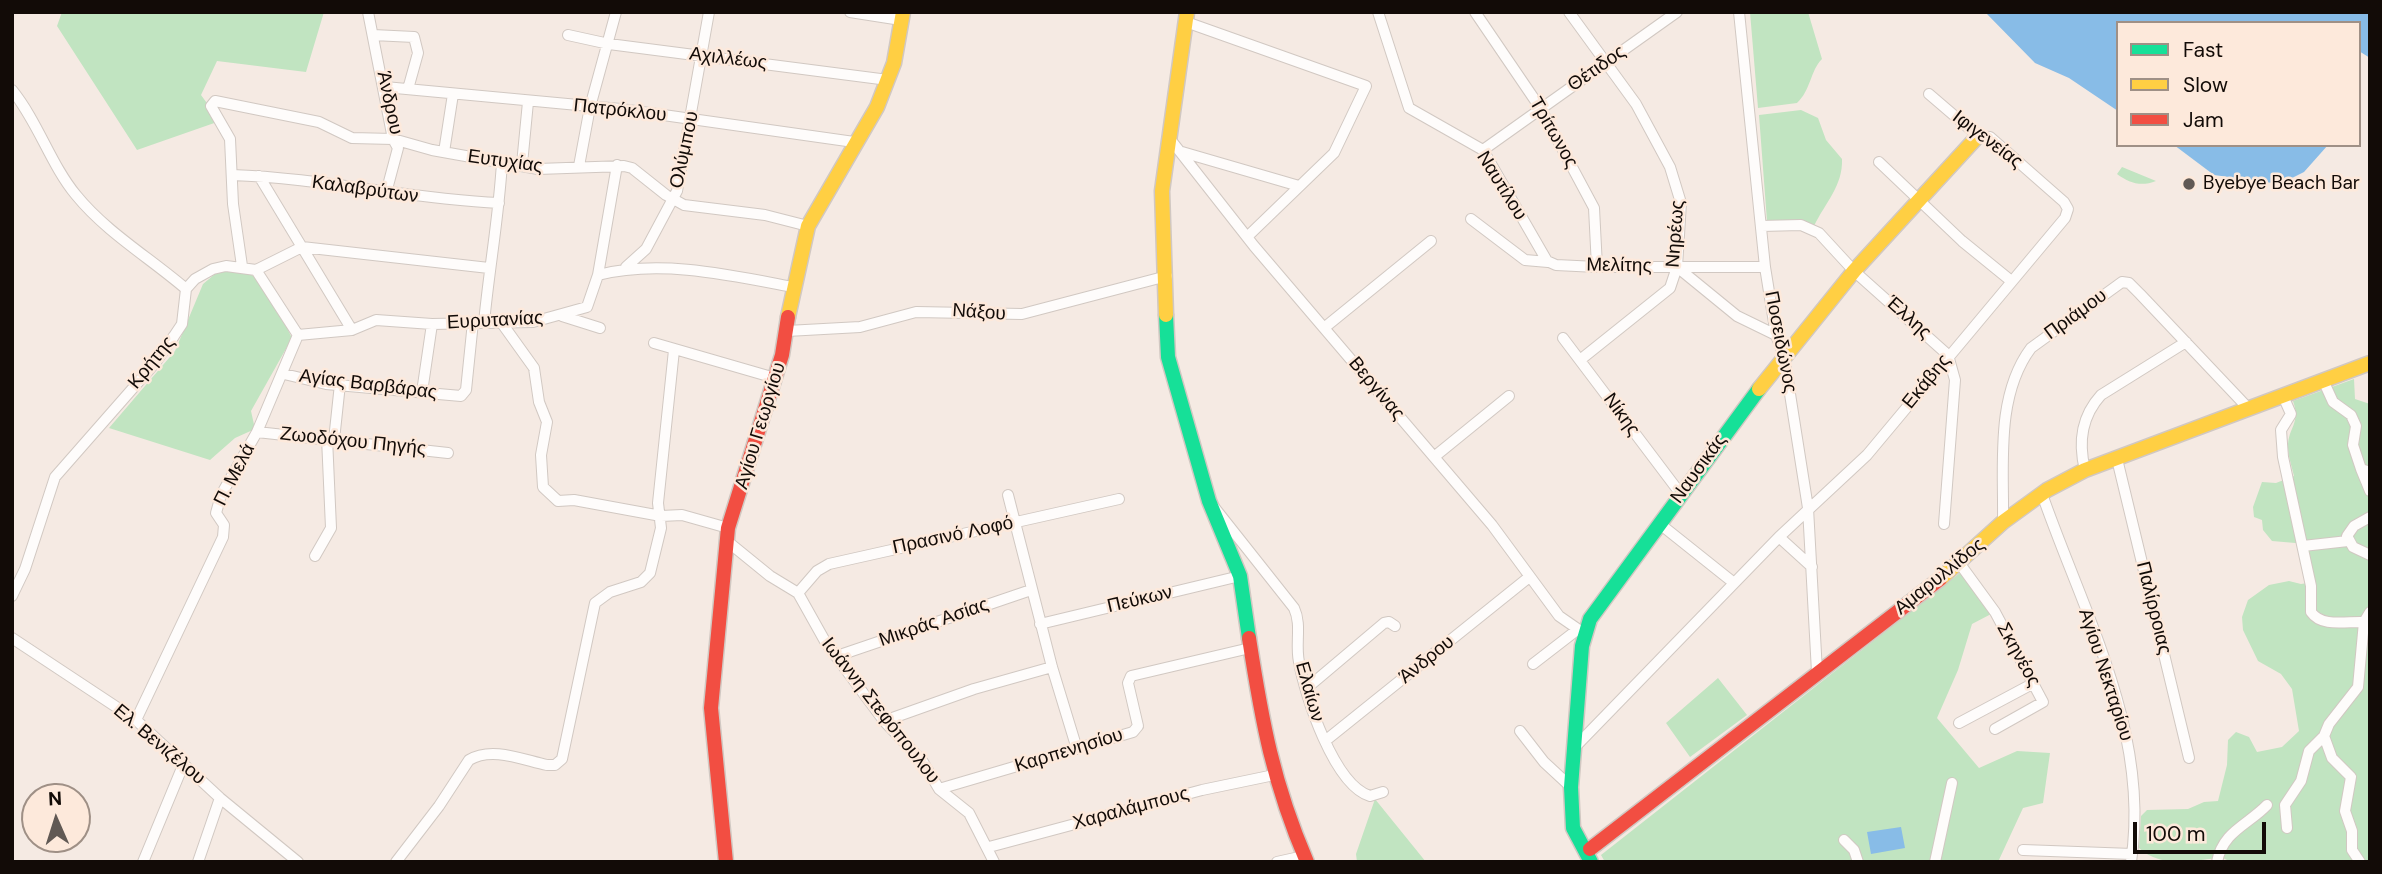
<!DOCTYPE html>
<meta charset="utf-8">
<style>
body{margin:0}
#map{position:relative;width:2382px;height:874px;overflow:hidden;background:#f5eae3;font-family:"DM Sans",sans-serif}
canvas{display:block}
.frame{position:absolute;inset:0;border:14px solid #120b07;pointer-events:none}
.legend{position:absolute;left:2116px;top:21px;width:245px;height:126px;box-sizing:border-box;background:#fde9db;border:2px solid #9f9086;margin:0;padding:9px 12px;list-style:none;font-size:21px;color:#120b07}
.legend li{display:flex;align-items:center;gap:14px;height:35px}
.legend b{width:35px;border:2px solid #9f9086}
.north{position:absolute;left:21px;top:783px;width:70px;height:70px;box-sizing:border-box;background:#fde9db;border:2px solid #9f9086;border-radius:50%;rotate:357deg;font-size:19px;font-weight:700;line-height:28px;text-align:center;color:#120b07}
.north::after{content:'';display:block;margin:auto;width:24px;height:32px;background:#615954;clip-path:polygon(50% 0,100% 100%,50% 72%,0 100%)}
.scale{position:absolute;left:2133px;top:822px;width:133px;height:32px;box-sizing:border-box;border:4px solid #120b07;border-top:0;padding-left:9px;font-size:21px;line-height:24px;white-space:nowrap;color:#120b07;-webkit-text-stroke:5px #fde9db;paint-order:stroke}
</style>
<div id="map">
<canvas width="2382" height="874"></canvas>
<div class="frame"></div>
<ul class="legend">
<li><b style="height:9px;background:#16e098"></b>Fast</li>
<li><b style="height:9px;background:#ffcf43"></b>Slow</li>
<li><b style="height:9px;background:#f24e42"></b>Jam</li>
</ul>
<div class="north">N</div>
<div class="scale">100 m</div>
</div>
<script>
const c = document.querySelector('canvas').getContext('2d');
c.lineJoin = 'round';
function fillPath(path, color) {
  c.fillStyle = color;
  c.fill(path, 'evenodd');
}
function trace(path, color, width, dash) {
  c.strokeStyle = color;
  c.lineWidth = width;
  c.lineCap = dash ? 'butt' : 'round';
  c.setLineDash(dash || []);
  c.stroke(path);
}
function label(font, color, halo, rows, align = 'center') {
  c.font = font + ' "DM Sans",sans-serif';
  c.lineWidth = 5;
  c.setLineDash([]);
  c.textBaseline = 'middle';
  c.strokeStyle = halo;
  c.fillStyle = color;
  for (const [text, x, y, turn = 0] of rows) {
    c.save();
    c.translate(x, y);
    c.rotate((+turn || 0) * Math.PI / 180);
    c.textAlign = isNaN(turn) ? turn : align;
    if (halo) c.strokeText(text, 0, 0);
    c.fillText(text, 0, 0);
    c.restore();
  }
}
fillPath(new Path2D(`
 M62 12H324L306 72 217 61 201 95 220 121 137 150 57 26Z
 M1750 12H1808L1822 59C1810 71 1811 90 1797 103L1758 108Z
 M1801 110 1818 118 1826 140 1842 159C1843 186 1825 203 1814 226L1795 220 1767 221 1759 115Z
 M2122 167 2156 181C2141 187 2129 183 2117 174Z
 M240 268C267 280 280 313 292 338L251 411 255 429 235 438 210 460 109 428 175 351 203 284 215 274Z
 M2354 379 2355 399 2370 404V862H2231L2223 858C2196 859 2163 870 2139 848L2141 816 2147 810 2188 809 2204 802 2218 801 2227 765 2228 740 2236 732 2249 737 2257 752 2282 747 2299 731 2292 689 2281 674 2258 661 2243 630 2242 617 2248 600 2269 585 2289 581 2301 584 2314 582 2307 544 2272 541 2263 530 2262 520 2254 517 2253 507 2262 482 2276 483 2294 476C2292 467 2288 456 2288 447 2288 427 2301 424 2293 401Z
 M1965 569 1993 613 1972 624 1958 670 1937 718 1979 768 2017 751 2050 753 2043 803 2023 808 1998 862H1605L1601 855Z
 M1718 678 1747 715 1690 757 1666 723Z
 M1375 799 1426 862H1357L1356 854Z`), '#c1e4c1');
fillPath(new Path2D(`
 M1985 12H2370V58L2359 51V23H2118V111L2069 78 2035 63Z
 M2174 145H2328L2304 172 2280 184 2214 175Z
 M1901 827 1905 848 1871 854 1867 832Z`), '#88bce7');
const street = new Path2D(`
 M368 12 393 139 398 148 386 193
 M850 12 901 20
 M1378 12 1409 108 1483 150 1547 261 1556 265 1597 267H1765
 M1475 12 1541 109 1594 208 1597 267
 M1569 12 1636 104 1670 167 1681 203 1677 267 1670 288 1580 360
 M1739 12 1765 267 1776 335 1784 356 1808 508 1817 672
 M1186 22 1366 86 1334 153 1247 237
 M373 35 414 37 418 53 408 89
 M568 35 609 44 888 80
 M385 87 621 109 854 142
 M12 90C38 122 51 165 76 195 106 232 150 258 186 289
 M1170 139 1254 246 1492 525 1559 616 1585 634
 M1483 150 1677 12
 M444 152 453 94
 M1182 152 1299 186
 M1879 162 1962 241 2010 280
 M522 164 528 102
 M579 166 590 107 616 12
 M232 175C321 178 410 199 499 203
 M259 176 352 330
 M1471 219 1525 260 1548 262
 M1761 226 1801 225 1819 233 1854 271 1948 355 1955 380 1944 524
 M242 266 233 204 230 139 211 106 215 101 319 122 352 138 393 139 432 150 538 169 624 166 632 168 666 195 684 205 765 215 808 226
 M626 267 646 249 677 191 709 12
 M1677 267 1737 316 1776 335
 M598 275 617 165
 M562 316 600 328
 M501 322 534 368 539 402 547 422 541 455 543 487 558 501 574 500 661 516 682 515 728 528
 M484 323C489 269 499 216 502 162
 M1324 328 1431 241
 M787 331 860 327 916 312 1022 314 1167 276
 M298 335 352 330 376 320 432 324 533 322 587 307 598 275C660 259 730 275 793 287
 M1563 338 1680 493
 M654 343 775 378
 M284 374 326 384 461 396 466 390 473 322
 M2323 380 2333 402 2351 415 2356 426 2353 445 2361 469 2370 472
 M422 392 432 324
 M2283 396 2291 414 2281 430 2283 457 2311 586V612C2322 628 2347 621 2364 622L2358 687 2329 724 2324 736 2309 751 2301 781 2285 805 2287 828
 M257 432 448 453
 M334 440 340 384
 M1434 457 1509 396
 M2117 459 2189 758
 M2361 469 2370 491
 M2085 470C2078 442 2081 417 2101 395L2186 342
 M2042 494C2083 612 2151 733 2131 862
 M1008 495 1052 667 1077 749
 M1214 507 1294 608C1302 625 1295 643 1299 662 1305 696 1334 785 1370 796L1383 792
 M2370 517 2354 526 2347 536 2353 547 2370 555
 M2003 522C2004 466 1995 396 2031 348L2122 282 2129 283 2140 294 2248 408
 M1660 524 1734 583
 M1779 537 1812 567
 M727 541 770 576 798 593 826 643 884 721 923 762 939 789 969 813 994 862
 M2303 546 2348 541
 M315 556 331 528 327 438
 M1960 564 1995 612 2043 702 1995 729
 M798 593 817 571 829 564 1119 499
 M12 596 25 569 55 477 155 363 174 336 182 324 186 289 195 279 213 269 226 266 256 270 302 247 489 268
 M2364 622 2370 612
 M1040 624 1240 576
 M12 638 136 720 220 798 298 862
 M837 656 1031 590
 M1533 664 1577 630
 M1307 688 1384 623 1389 622 1395 626
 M136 720 223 537 224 525 216 513 221 495 257 432 298 335 256 270
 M884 721 974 689 1052 667
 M1959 723 2034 683
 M1520 731 1544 762 1571 787
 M2324 736 2332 758 2351 777 2345 811 2352 831V850L2360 862
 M1325 741 1528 578
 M1576 746 1779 537 1867 455 2065 218 2068 209 2064 202 1990 137 1978 136 1929 94
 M939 789 1133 732 1138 726 1128 683 1131 676 1250 648
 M1844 840 1854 850 1858 862
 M989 847 1202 790 1274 775
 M2023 850 2132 854
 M143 862 184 763
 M198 862 220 798
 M396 862 439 806 469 760C492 746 523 760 547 765H555L562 759 595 603 610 592 641 582 650 573 661 528 658 503 674 350
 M1277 862 1304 856
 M1935 862 1952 783
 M2217 862C2223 831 2248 825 2267 805`);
const fast = new Path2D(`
 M1166 315 1168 357 1209 501 1240 576 1249 638
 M1591 862 1573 828 1571 787 1582 646 1590 619 1759 389`);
const slow = new Path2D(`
 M1166 315 1162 191 1187 12
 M788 317 808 226 877 107 894 63 903 12
 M1759 389 1854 271 1978 136
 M1940 579 2003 522 2047 490 2085 470 2370 363`);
const jam = new Path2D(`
 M1249 638C1262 722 1273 783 1307 862
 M1590 849 1940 579
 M726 862 711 708 728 528 782 355 788 317`);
trace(street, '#d1c8c2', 12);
trace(fast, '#d1c8c2', 17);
trace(slow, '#d1c8c2', 17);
trace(jam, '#d1c8c2', 17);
trace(street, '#fefcfb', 10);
trace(fast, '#16e098', 14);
trace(slow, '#ffcf43', 14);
trace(jam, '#f24e42', 14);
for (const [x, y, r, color] of [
 [2189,184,7,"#615954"]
]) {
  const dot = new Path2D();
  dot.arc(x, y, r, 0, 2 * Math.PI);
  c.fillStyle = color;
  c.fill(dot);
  trace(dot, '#fde9db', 2.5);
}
label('19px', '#120b07', '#fde9db', [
 ["Αχιλλέως",728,59,7],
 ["Θέτιδος",1597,69,-35],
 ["Άνδρου",389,103,78],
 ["Πατρόκλου",620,111,6],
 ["Τρίτωνος",1553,133,60],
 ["Ιφιγενείας",1987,140,37],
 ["Ολύμπου",685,150,-78],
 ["Ευτυχίας",505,162,8],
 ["Ναυτίλου",1501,186,58],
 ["Καλαβρύτων",365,190,8],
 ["Νηρέως",1676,234,-86],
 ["Μελίτης",1619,266,1],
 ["Νάξου",979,313,4],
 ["Πριάμου",2076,315,-36],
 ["Έλλης",1908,318,42],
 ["Ευρυτανίας",495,321,-3],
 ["Ποσειδώνος",1780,342,79],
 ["Κρήτης",152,363,-51],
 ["Εκάβης",1927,382,-51],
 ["Αγίας Βαρβάρας",368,385,7],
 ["Βεργίνας",1376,389,50],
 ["Νίκης",1621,415,54],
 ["Αγίου Γεωργίου",761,426,-73],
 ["Ζωοδόχου Πηγής",353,442,6],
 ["Ναυσικάς",1699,469,-54],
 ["Π. Μελά",235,475,-63],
 ["Πρασινό Λοφό",953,536,-12],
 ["Αμαρυλλίδος",1940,577,-39],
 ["Πεύκων",1140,600,-13],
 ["Παλίρροιας",2153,608,76],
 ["Μικράς Ασίας",934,623,-19],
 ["Σκηνέος",2018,655,61],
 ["Άνδρου",1427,660,-39],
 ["Αγίου Νεκταρίου",2105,675,72],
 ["Ελαίων",1309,692,74],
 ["Ιωάννη Στεφόπουλου",880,711,52],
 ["Ελ. Βενιζέλου",159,745,40],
 ["Καρπενησίου",1069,751,-17],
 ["Χαραλάμπους",1131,809,-15]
]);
label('19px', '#120b07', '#fde9db', [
 ["Byebye Beach Bar",2203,184]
], 'left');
</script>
